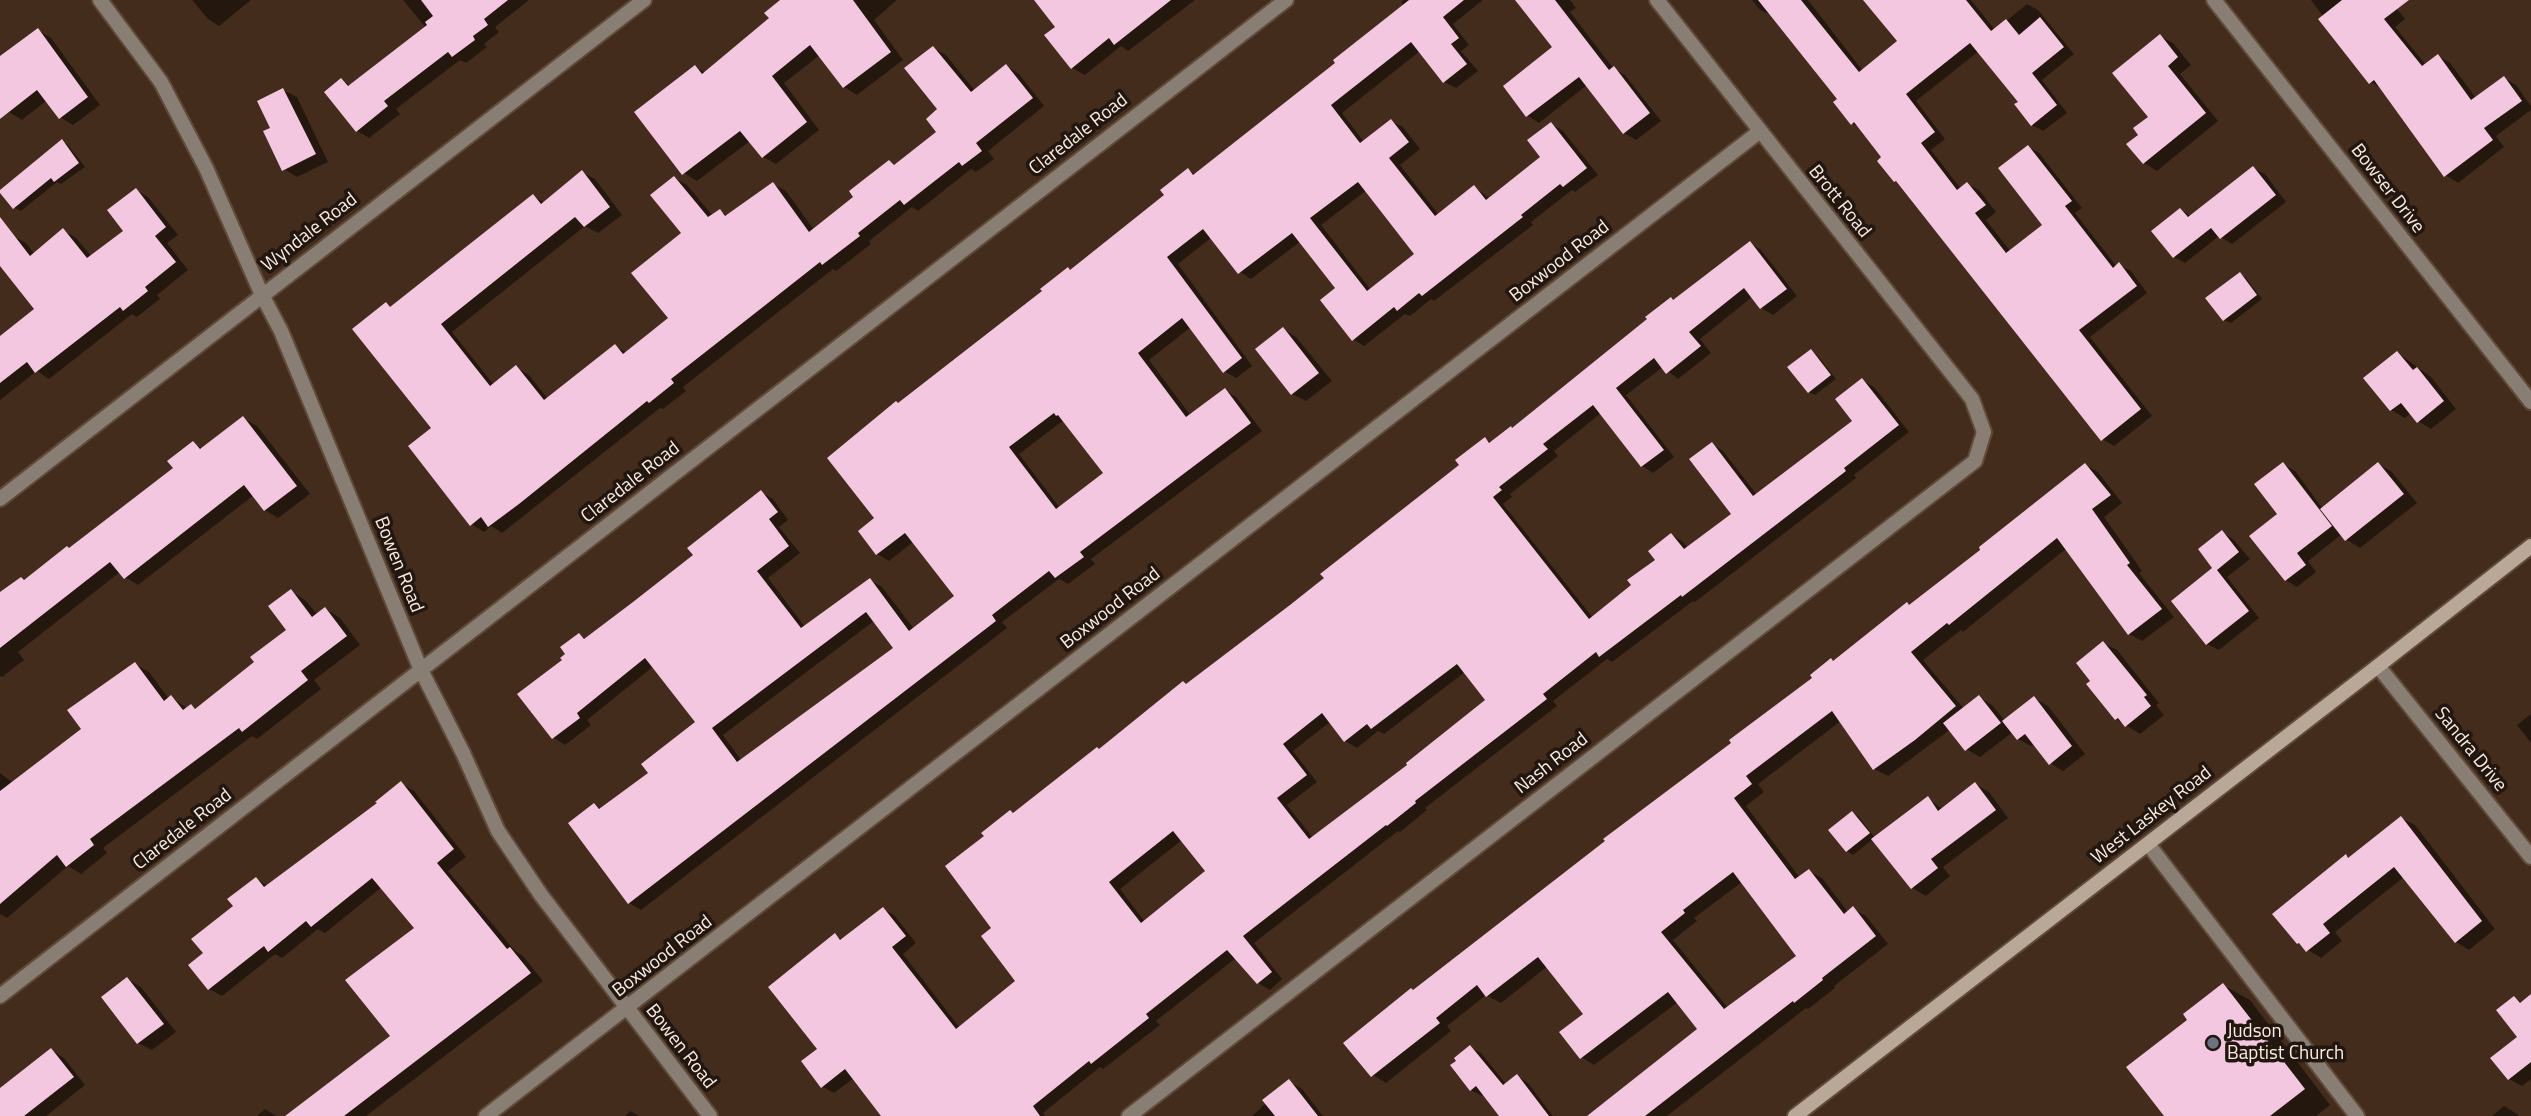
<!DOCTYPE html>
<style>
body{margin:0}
canvas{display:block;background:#432c1b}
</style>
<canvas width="2531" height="1116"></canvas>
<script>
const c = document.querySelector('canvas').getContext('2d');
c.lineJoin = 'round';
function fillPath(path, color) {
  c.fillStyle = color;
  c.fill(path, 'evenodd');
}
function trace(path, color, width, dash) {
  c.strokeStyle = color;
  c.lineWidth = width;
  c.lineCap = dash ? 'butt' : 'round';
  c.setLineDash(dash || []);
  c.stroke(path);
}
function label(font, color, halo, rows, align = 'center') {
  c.font = font + ' "Titillium Web",sans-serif';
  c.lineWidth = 7;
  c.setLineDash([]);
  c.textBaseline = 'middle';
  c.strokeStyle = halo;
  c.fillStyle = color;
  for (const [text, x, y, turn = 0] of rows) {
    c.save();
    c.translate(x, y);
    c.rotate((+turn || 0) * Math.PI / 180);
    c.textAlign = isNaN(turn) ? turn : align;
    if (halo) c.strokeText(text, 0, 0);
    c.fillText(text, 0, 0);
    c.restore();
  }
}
fillPath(new Path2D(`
 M192 0H251L219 26 208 19Z
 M403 0H529L495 27 499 32 484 44 487 47 466 63 460 60 396 109 400 114 369 138 357 131 341 80 351 86 426 28Z
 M783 0H897L874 20 903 60 857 95 844 87 820 55 784 83 819 130 776 164 763 157 750 141 697 181 684 173 695 67 706 73 771 18Z
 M1036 0H1195L1128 51 1121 46 1085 75 1072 68 1057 28Z
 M1404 0H1483L1453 24 1469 45 1461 51 1478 71 1456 88 1444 82 1420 51 1342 113 1364 142 1391 121 1403 127 1420 149 1400 165 1439 215 1475 187 1490 199 1543 158 1551 124 1563 131 1598 175 1575 192 1572 190 1531 222 1533 225 1434 301 1431 299 1410 316 1405 314 1364 346 1353 339 1337 289 1301 241 1251 279 1240 272 1212 237 1178 264 1252 366 1236 378 1224 371 1191 327 1149 360 1191 416 1225 390 1236 397 1262 431 1091 559 1095 564 1068 584 1059 579 1002 622 1007 628 641 910 629 903 571 823 594 805 602 809 651 774 697 722 654 666 587 720 591 725 565 745 554 738 520 695 564 660 579 635 587 639 695 555 761 492 773 499 788 520 779 527 800 553 768 578 805 627 870 580 882 587 914 629 956 596 913 542 889 561 877 554 860 531 877 518 899 405 1167 196 1188 170 1196 175 1286 105 1404 6 1401 2ZM1367 190 1416 254 1371 290 1321 225ZM1064 420 1106 473 1060 508 1019 454ZM874 621 895 648 742 761 723 735Z
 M1517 0H1570L1576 8 1570 12 1613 68 1625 75 1661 121 1636 140 1624 133 1587 85 1539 123 1528 116 1505 87 1555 47Z
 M1752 0H1808L1863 71 1899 42 1865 0H1971L1995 30 2027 4 2038 10 2074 54 2042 80 2067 113 2043 131 2032 125 2020 102 1979 51 1916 101 1945 139 1931 150 1961 189 1967 184 1979 190 1996 212 1986 220 2011 252 2045 226 2028 147 2039 153 2082 208 2075 213 2117 267 2119 265 2131 271 2147 293 2090 337 2152 416 2114 446 2102 439 1902 185 1895 181 1884 157 1862 129 1852 123 1839 99 1773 16 1760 10Z
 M2311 0H2390L2405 19 2395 27 2426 65 2438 56 2450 63 2476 98 2504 78 2516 85 2531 106V110L2496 136 2504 147 2458 183 2445 175 2383 90 2371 82Z
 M38 30 51 38 100 105 73 125 60 117 47 100 22 120 9 112 0 119V61Z
 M2160 36 2173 43 2191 65 2180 74 2218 121 2157 171 2144 163 2141 135 2150 117Z
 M933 48 946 55 975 91 1007 66 1019 74 1044 106 988 151 994 159 976 172 971 169 918 211 912 207 869 241 871 244 836 271 833 269 683 387 686 391 663 409 660 408 502 533 491 526 484 532 471 524 387 305 392 308 533 196 545 203 582 172 595 179 622 215 598 233 585 226 452 332 494 385 516 367 529 375 548 399 615 346 627 353 671 319 684 233 675 178 687 185 713 216 720 211 729 216 773 184 786 191 814 230 855 197 889 162 896 166 938 132 940 110Z
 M283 90 297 97 328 162 297 177 284 169 272 129Z
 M62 141 68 145 85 167 61 184 57 182 21 211 15 208 1 191Z
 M2253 168 2265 174 2286 202 2232 244 2219 236 2185 263 2174 257 2181 210 2191 216Z
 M136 190 148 197 178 235 167 243 188 270 157 295 160 299 137 317 132 314 49 379 37 371 0 400V357L36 309 0 263V246L13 236 26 243 34 254 63 230 76 238 92 257 125 231Z
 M1750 243 1761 250 1797 296 1773 315 1761 308 1752 297 1700 339 1711 353 1678 379 1663 367 1626 395 1674 457 1653 473 1642 466 1601 413 1554 451 1558 456 1510 494 1512 497 1503 504 1593 618 1634 585 1657 560 1672 535 1683 542 1688 548 1734 514 1712 444 1723 451 1757 495 1855 421 1862 380 1874 387 1909 432 1854 475 1856 478 1695 602 1693 601 1612 662 1607 659 1553 701 1557 706 1425 808 1427 810 1400 832 1398 831 1254 943 1282 979 1270 990 1258 983 1236 958 1156 1021 1160 1025 1103 1069 1100 1067 1043 1113 1045 1116H883L854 1078 834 1093 823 1087 819 1049 835 936 843 940 883 909 894 915 916 943 903 954 960 1028 1017 981 994 928 1014 814 1291 607 1462 465 1485 439 1492 443 1513 429ZM1465 672 1487 701 1410 765 1313 838 1287 805 1317 782 1293 751 1330 722 1345 741 1357 748 1378 731 1384 734ZM1182 840 1207 871 1145 922 1120 889Z
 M2240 274 2246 278 2262 299 2231 323 2224 320Z
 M1283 329 1296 337 1332 381 1306 401 1292 394Z
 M1811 351 1817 355 1836 379 1815 395 1809 392Z
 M2398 353 2431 377 2456 409 2431 429 2418 421 2411 413 2405 418 2391 410Z
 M243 418 257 426 310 494 278 518 265 510 254 495 138 585 125 577 120 572 18 652 24 660 2 677 0 676V595L70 550 176 469 193 443 203 449Z
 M2283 464 2295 471 2323 509 2379 464 2392 472 2417 503 2360 548 2347 540 2342 534 2308 561 2316 572 2297 587 2286 580 2279 514Z
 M2085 465 2098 472 2122 503 2104 517 2142 571 2139 573 2174 617 2142 641 2129 634 2067 548 1963 632 1961 630 1923 660 1964 709 1979 697 1992 705 2005 721 2034 698 2048 706 2085 754 2063 771 2050 763 2034 745 2031 746 2018 739 2013 732 1980 757 1966 749 1951 729 1888 776 1874 769 1841 721 1758 784 1764 792 1746 806 1800 878 1809 871 1822 878 1848 912 1853 909 1866 916 1888 944 1834 986 1835 988 1808 1009 1806 1008 1667 1116H1593L1700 1029 1678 1002 1594 1065 1581 1057 1585 1014 1548 966 1501 1003 1486 995 1447 1026 1451 1031 1386 1083 1373 1075 1413 992 1734 744 1834 662 1983 550ZM1742 882 1798 956 1728 1008 1673 940 1697 921 1694 918Z
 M2222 532 2233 539 2250 559 2227 577 2259 618 2219 650 2207 644Z
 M291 591 305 600 318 615 326 609 340 618 360 645 314 680 321 689 257 739 252 736 103 848 107 853 81 874 68 866 7 918 0 914V773L13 783 84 730 135 664 149 672 169 699 171 697 188 709 191 706 197 709 256 662 288 630Z
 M2103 643 2117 650 2159 703 2156 705 2164 715 2140 734 2116 719Z
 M2531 714V743L2517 725Z
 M401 783 414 791 466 857 448 871 515 951 523 956 543 981 366 1116H288L393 1036 416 928 382 887 325 933 318 929 282 958 275 954 222 996 209 989 205 954 256 879 268 886 379 804Z
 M1975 784 1989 792 2008 818 1943 867 1950 876 1926 896 1912 888 1873 839 1853 855 1847 851 1852 813 1858 816 1875 838 1928 799 1943 809Z
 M2401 818 2415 825 2495 929 2469 950 2456 942 2404 877 2335 932 2342 941 2321 958 2308 950 2298 943 2346 857 2350 859Z
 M127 979 141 987 176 1032 152 1050 138 1043Z
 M2223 985 2250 1000 2330 1105 2316 1116H2166Z
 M2531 997V1079L2522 1086 2509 1079 2519 1037 2514 998 2523 1003Z
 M1470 1047 1481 1053 1506 1084 1517 1076 1528 1083 1553 1116H1501L1484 1094 1482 1096 1471 1090Z
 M51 1050 64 1058 85 1085 46 1116H0V1089Z
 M1289 1082 1302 1089 1323 1116H1252Z
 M2504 1106 2517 1114 2519 1116H2492Z
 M265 1109 276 1116H257Z
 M630 1111 639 1116H625Z`), '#0007');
fillPath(new Path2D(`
 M421 0H508L484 19 488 25 473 36 475 40 452 57 448 52 384 101 388 106 356 132 324 92 341 78 348 86 427 25 425 22 433 16Z
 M780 0H853L891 52 843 88 810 45 772 76 807 122 762 158 740 131 682 175 634 112 695 65 702 74 769 18 764 13Z
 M1034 0H1171L1114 45 1109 38 1071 69 1044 35 1055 27Z
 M1409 0H1464L1443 17 1459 38 1451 44 1467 64 1443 83 1411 42 1331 105 1360 143 1391 119 1409 142 1389 158 1435 216 1474 185 1486 200 1540 157 1527 140 1551 122 1587 168 1563 187 1560 184 1521 215 1523 217 1422 296 1419 293 1397 311 1394 307 1352 341 1320 300 1335 288 1292 233 1238 274 1203 229 1167 257 1242 358 1223 373 1182 318 1138 353 1186 417 1225 388 1251 423 1080 552 1084 557 1055 578 1049 571 992 615 996 621 628 904 568 823 594 803 599 809 648 773 641 764 695 722 645 658 577 713 580 718 552 739 517 694 562 660 560 658 565 654 560 647 579 633 584 639 633 602 693 555 687 548 761 490 778 512 769 519 789 546 757 571 801 628 870 578 909 631 954 596 905 533 876 555 858 531 874 518 827 458 896 401 898 403 1042 291 1040 289 1068 267 1070 270 1164 195 1160 190 1188 168 1193 175 1335 63 1333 60ZM1358 182 1414 254 1367 291 1310 218ZM1054 413 1056 416 1058 415 1103 473 1056 509 1009 447ZM866 612 893 648 737 762 712 728Z
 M1515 0H1555L1609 70 1614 66 1650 113 1623 134 1579 77 1526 117 1503 86 1552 47Z
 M1758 0H1801L1859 72 1897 41 1863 0H1966L1991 31 2006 19 2019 35 2040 17 2064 47 2032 73 2057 105 2031 126 2014 104 2018 102 1970 43 1906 94 1935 132 1921 143 1957 190 1967 182 1986 205 1975 213 2006 253 2042 225 1998 168 2028 145 2072 201 2065 206 2113 268 2119 262 2137 286 2079 330 2141 409 2101 441 1896 181 1894 182 1877 161 1881 157 1854 122 1851 125 1833 102 1837 99Z
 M2342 0H2409L2384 19 2422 66 2438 54 2471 100 2504 76 2522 101 2484 128 2493 140 2444 177 2374 80 2369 84 2318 19Z
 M38 28 88 97 59 119 37 90 0 119V56Z
 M2160 34 2178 57 2168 66 2206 113 2143 164 2126 144 2138 135 2133 128 2148 117 2112 73Z
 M933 46 971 92 1006 64 1033 98 976 143 982 151 962 166 959 162 904 205 900 200 858 233 860 236 822 265 820 262 754 314 671 379 674 383 649 403 647 401 519 504 488 527 481 517 470 526 408 446 431 428 352 329 386 302 390 307 533 194 541 204 582 170 610 207 584 227 575 217 441 324 490 386 516 365 544 400 615 344 623 354 668 318 631 273 681 233 650 195 674 176 708 217 720 209 725 216 773 182 809 232 853 197 849 191 867 177 889 160 894 165 936 132 926 119 937 109 904 68Z
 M283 88 316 154 282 171 263 131 270 128 257 101Z
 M62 139 79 163 54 182 51 178 13 209 0 193V190Z
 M2253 166 2276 195 2220 239 2211 228 2173 258 2151 231 2180 208 2188 217Z
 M136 188 166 227 155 236 176 262 145 287 148 291 123 311 120 307 35 373 27 362 0 383V336L34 309 0 266V217L30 256 63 228 87 258 123 231 107 210Z
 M1750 241 1787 289 1760 309 1744 288 1689 332 1701 346 1666 374 1654 358 1616 388 1664 450 1641 467 1593 405 1543 444 1548 449 1499 487 1502 490 1493 497 1589 619 1631 585 1627 580 1655 560 1648 551 1671 533 1684 549 1731 514 1689 459 1712 442 1753 496 1852 421 1835 399 1862 378 1899 425 1844 468 1846 471 1682 597 1681 595 1599 657 1596 652 1543 694 1547 699 1415 801 1416 803 1387 826 1386 825 1243 936 1272 972 1257 984 1227 950 1146 1014 1149 1018 1091 1064 1089 1061 1033 1106 1040 1116H881L845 1069 821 1088 801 1061 817 1049 768 987 835 933 840 940 883 907 906 936 892 947 956 1029 1015 981 981 936 991 928 945 866 984 836 981 833 1010 810 1013 813 1097 747 1099 749 1183 681 1186 684 1290 605 1324 578 1320 574 1459 465 1455 460 1485 437 1489 443 1511 426 1512 428 1647 319 1645 317 1671 297 1673 300ZM1457 664 1485 700 1406 763 1407 765 1309 839 1277 798 1307 775 1283 744 1322 713 1344 742 1367 724 1371 729ZM1173 831 1205 871 1141 923 1109 882Z
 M2240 272 2257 295 2223 321 2205 298Z
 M1283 327 1319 373 1291 395 1255 349Z
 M1811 349 1831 375 1808 393 1787 367Z
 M2397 351 2413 370 2417 367 2444 401 2417 423 2401 403 2390 411 2363 378Z
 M243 416 297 486 264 511 244 485 124 579 110 562 0 648V592L21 577 24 580 67 546 69 548 173 468 167 461 193 441 200 449Z
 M2283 462 2332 526 2297 553 2306 565 2285 581 2249 536 2277 514 2254 484Z
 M2378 462 2404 494 2345 541 2320 509Z
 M2085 463 2111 495 2092 509 2130 563 2127 565 2162 609 2128 635 2057 538 1949 625 1947 623 1911 652 1956 706 1915 740 1873 770 1832 711 1746 776 1752 784 1734 798 1795 879 1809 869 1844 914 1853 906 1876 936 1822 978 1823 980 1794 1003 1793 1001 1645 1116H1587L1697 1029 1668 992 1580 1059 1559 1032 1583 1014 1538 957 1486 997 1477 985 1436 1018 1440 1023 1371 1077 1343 1043 1411 988 1413 990 1605 841 1603 839 1731 743 1729 740 1812 678 1810 675 1831 658 1833 661 1907 602 1909 605 1980 550 1979 547ZM1733 872 1796 956 1724 1009 1661 932 1685 913 1683 910Z
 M2222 530 2239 552 2217 570 2249 611 2206 645 2171 601 2212 568 2198 549Z
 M291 589 312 617 325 607 347 636 301 671 308 680 242 732 239 728 90 839 94 845 66 867 57 855 0 904V791L81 729 67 710 135 662 164 701 171 695 183 710 191 704 195 709 254 662 250 657 286 630 268 606Z
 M2103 641 2147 695 2144 697 2151 706 2125 727 2118 718 2115 720 2086 684 2090 681 2076 663Z
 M1979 695 2001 723 1965 751 1943 723Z
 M2034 696 2072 746 2049 765 2025 734 2017 740 2002 721Z
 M401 781 454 849 437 863 507 949 510 947 531 973 344 1116H285L390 1036 345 980 414 928 372 878 311 927 306 921 268 952 264 946 208 990 188 965 203 953 191 939 233 906 227 899 256 877 264 887 377 803 375 802Z
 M1975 782 1996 810 1931 859 1938 868 1911 889 1871 839 1928 796 1938 811Z
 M1852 811 1870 833 1846 852 1828 830Z
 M2401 816 2482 921 2455 943 2394 867 2323 924 2330 933 2306 952 2299 943 2297 944 2272 914 2346 854 2348 858Z
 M127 977 164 1024 137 1044 101 997Z
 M2223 983 2305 1089 2270 1116H2164L2126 1067 2187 1020 2183 1014Z
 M2531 994V1062L2508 1080 2490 1058 2517 1037 2496 1010 2514 996 2520 1003Z
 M1470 1045 1503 1085 1517 1074 1549 1116H1499L1476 1086 1470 1091 1450 1065 1456 1061 1454 1058Z
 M51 1048 74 1077 24 1116H0V1088Z
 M1289 1079 1318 1116H1275L1262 1100Z`), '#f2c7df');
const service = new Path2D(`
 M2148 844 2357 1116`);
const minor = new Path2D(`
 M100 0 161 82 206 168 262 295 281 331 421 670 463 753 498 831 541 895 710 1116
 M2214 0 2531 402
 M0 499 644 0
 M2378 666 2531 857
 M0 996 1286 0
 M486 1116 1759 132
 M1129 1116 1975 461 1984 432 1972 399 1657 0`);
const secondary = new Path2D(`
 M1795 1116 2378 666 2531 546`);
trace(service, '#604b3b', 18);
trace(minor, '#604b3b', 18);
trace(secondary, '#604b3b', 18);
trace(service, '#887e73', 14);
trace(minor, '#887e73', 14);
trace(secondary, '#b9a897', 14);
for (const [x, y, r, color] of [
 [2213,1043,7,"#6b7280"]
]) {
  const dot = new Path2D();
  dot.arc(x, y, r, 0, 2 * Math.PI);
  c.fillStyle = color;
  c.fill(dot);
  trace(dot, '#221710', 2.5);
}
label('19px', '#fbebe0', '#221710', [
 ["Claredale Road",1079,135,-38],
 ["Bowser Drive",2387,189,52],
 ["Brott Road",1839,202,51],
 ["Wyndale Road",310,233,-38],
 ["Boxwood Road",1560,262,-38],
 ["Claredale Road",631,483,-38],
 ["Bowen Road",398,565,68],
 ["Boxwood Road",1111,609,-38],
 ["Sandra Drive",2470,750,51],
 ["Nash Road",1552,764,-38],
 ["West Laskey Road",2152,816,-38],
 ["Claredale Road",183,830,-38],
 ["Boxwood Road",663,957,-38],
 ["Bowen Road",680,1047,52]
]);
label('19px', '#fbebe0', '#221710', [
 ["Judson",2227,1032],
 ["Baptist Church",2227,1054]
], 'left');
</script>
